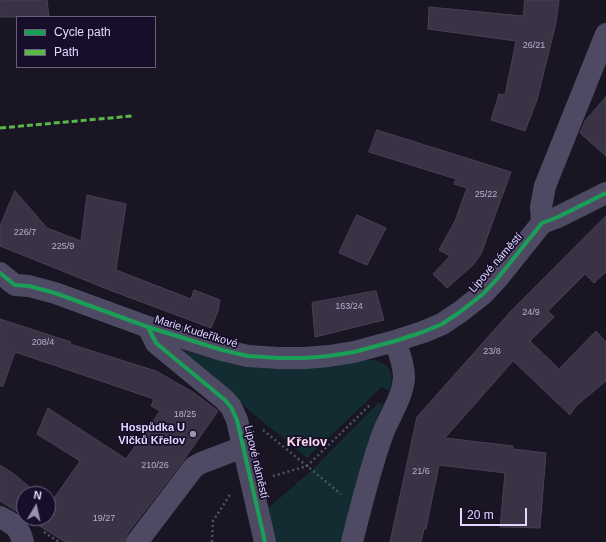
<!DOCTYPE html>
<meta charset="utf-8">
<style>
body{margin:0}
#map{position:relative;width:606px;height:542px;overflow:hidden;background:#191523;font-family:Arial,sans-serif}
canvas{display:block}
.legend{position:absolute;left:16px;top:16px;width:140px;height:52px;box-sizing:border-box;background:#170f29;border:1px solid #685f7f;margin:0;padding:5px 7px;list-style:none;font-size:12px;color:#e1d6ff}
.legend li{display:flex;align-items:center;gap:8px;height:20px}
.legend b{width:20px;border:1px solid #685f7f}
.north{position:absolute;left:16px;top:486px;width:40px;height:40px;box-sizing:border-box;background:#170f29;border:1px solid #685f7f;border-radius:50%;rotate:9deg;font-size:11px;font-weight:700;line-height:16px;text-align:center;color:#e1d6ff}
.north::after{content:'';display:block;margin:auto;width:14px;height:18px;background:#9b92b2;clip-path:polygon(50% 0,100% 100%,50% 72%,0 100%)}
.scale{position:absolute;left:460px;top:508px;width:67px;height:18px;box-sizing:border-box;border:2px solid #e1d6ff;border-top:0;padding-left:5px;font-size:12px;line-height:14px;white-space:nowrap;color:#e1d6ff;-webkit-text-stroke:3px #170f29;paint-order:stroke}
</style>
<div id="map">
<canvas width="606" height="542"></canvas>
<ul class="legend">
<li><b style="height:5px;background:#1a9f57"></b>Cycle path</li>
<li><b style="height:5px;background:#58b947"></b>Path</li>
</ul>
<div class="north">N</div>
<div class="scale">20 m</div>
</div>
<script>
const c = document.querySelector('canvas').getContext('2d');
c.lineJoin = 'round';
function fillPath(path, color) {
  c.fillStyle = color;
  c.fill(path, 'evenodd');
}
function trace(path, color, width, dash) {
  c.strokeStyle = color;
  c.lineWidth = width;
  c.lineCap = dash ? 'butt' : 'round';
  c.setLineDash(dash || []);
  c.stroke(path);
}
function label(font, color, halo, rows, align = 'center') {
  c.font = font + ' Arial,sans-serif';
  c.lineWidth = 3.5;
  c.setLineDash([]);
  c.textBaseline = 'middle';
  c.strokeStyle = halo;
  c.fillStyle = color;
  for (const [text, x, y, turn = 0] of rows) {
    c.save();
    c.translate(x, y);
    c.rotate((+turn || 0) * Math.PI / 180);
    c.textAlign = isNaN(turn) ? turn : align;
    if (halo) c.strokeText(text, 0, 0);
    c.fillText(text, 0, 0);
    c.restore();
  }
}
fillPath(new Path2D(`
 M171 346C208 358 245 369 284 369 305 369 327 364 348 362 358 361 369 358 378 361 393 367 394 377 389 391L382 387 307 458Z
 M378 403 383 404 370 436 342 542H273L266 510 312 470Z`), '#122c31');
const building = new Path2D(`
 M0 0H47L49 17H0Z
 M525 0H559L556 23 537 100 525 131 491 120 499 94 505 95 516 41 428 29 429 7 523 16Z
 M606 97V156L580 133 585 121Z
 M377 130 511 172 481 254 473 265 447 288 433 274 450 256 439 250 455 221 467 188 454 184 456 179 369 152Z
 M15 191 47 228 81 241 87 195 126 204 116 270 191 299 194 290 220 300 218 311 211 328 112 291 0 246V226Z
 M357 215 386 228 367 265 339 253Z
 M606 216V272L594 283 585 274 548 311 554 317 530 341 559 369 596 331 606 342V381L576 406 570 415 513 361 445 438 513 446V449L546 453 540 528 500 527 505 473 439 465 426 529H424L421 542H390L417 417 512 310Z
 M376 291 384 320 315 337 312 303Z
 M0 319 71 342 70 344 156 371 193 392 218 411 181 464 127 534 125 542H65L27 518H48V502L50 504 80 461 37 434 48 408 126 459 160 411 151 406 154 399 15 352 3 386H0Z
 M0 465 14 474 38 494H24V516L0 501Z`);
fillPath(building, '#393345');
trace(building, '#474057', 1);
trace(new Path2D(`
 M263 430 341 494
 M273 476 307 466 371 404
 M44 532 59 542
 M212 542 213 521 231 493`), '#495465', 2.5, [2, 3]);
trace(new Path2D(`
 M542 223 541 207 545 186 606 34
 M0 273 15 285 29 286 55 293 148 327 222 350 248 356 278 358H305L329 356 354 352 395 341 423 332 442 324 460 312 483 294 497 279 542 223 558 217 606 193
 M148 327 156 343 225 400 231 407 237 420 265 542
 M0 517C13 524 19 526 23 542
 M137 542 194 467 201 463 243 447
 M352 542C361 506 370 469 383 433 390 415 403 397 404 377 404 365 399 352 395 341`), '#4f4a64', 22);
trace(new Path2D(`
 M0 128 132 116`), '#58b947', 3, [6, 3]);
trace(new Path2D(`
 M0 273 15 285 29 286 55 293 148 327 222 350 248 356 278 358H305L329 356 354 352 395 341 423 332 442 324 460 312 483 294 497 279 542 223 558 217 606 193
 M148 327 156 343 225 400 231 407 237 420 265 542`), '#1a9f57', 4);
for (const [x, y, r, color] of [
 [193,434,4,"#9b92b2"]
]) {
  const dot = new Path2D();
  dot.arc(x, y, r, 0, 2 * Math.PI);
  c.fillStyle = color;
  c.fill(dot);
  trace(dot, '#170f29', 1.5);
}
label('9px', '#b7add0', null, [
 ["26/21",534,46],
 ["25/22",486,195],
 ["226/7",25,233],
 ["225/9",63,247],
 ["163/24",349,307],
 ["24/9",531,313],
 ["208/4",43,343],
 ["23/8",492,352],
 ["18/25",185,415],
 ["210/26",155,466],
 ["21/6",421,472],
 ["19/27",104,519]
]);
label('11px', '#e1d6ff', '#170f29', [
 ["Lipové náměstí",496,263,-49],
 ["Marie Kudeříkové",196,332,17],
 ["Lipové náměstí",256,462,77]
]);
label('bold 11px', '#e1d6ff', '#170f29', [
 ["Hospůdka U",185,428],
 ["Vlčků Křelov",185,441]
], 'right');
label('bold 13px', '#ffd8ec', '#170f29', [
 ["Křelov",307,442]
]);
</script>
